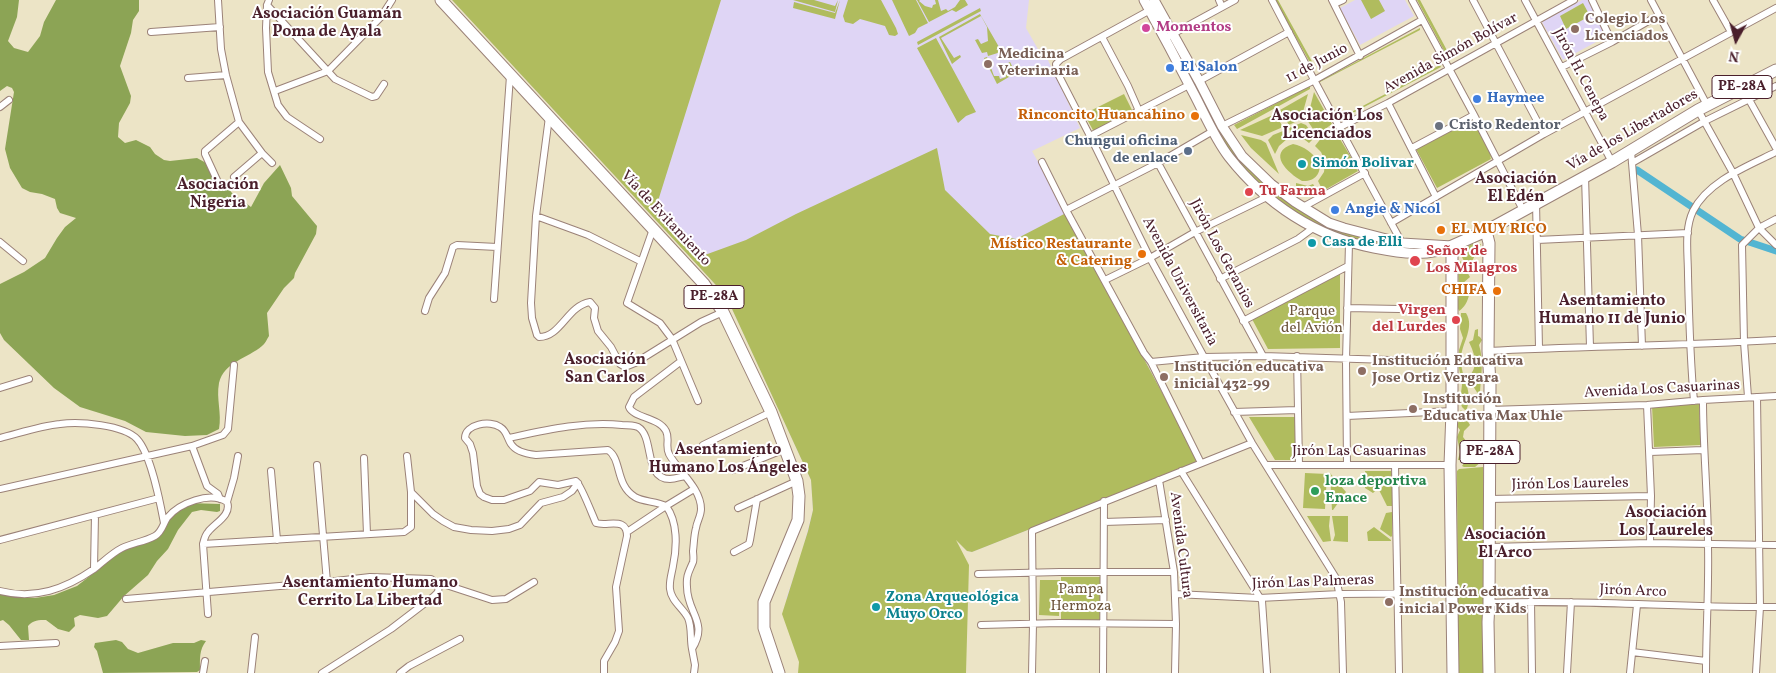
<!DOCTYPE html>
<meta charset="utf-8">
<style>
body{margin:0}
#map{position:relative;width:1776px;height:673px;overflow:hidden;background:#ece4c6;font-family:Vollkorn,serif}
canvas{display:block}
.north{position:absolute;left:1711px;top:15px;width:50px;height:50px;-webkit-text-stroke:4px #fff;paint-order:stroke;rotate:187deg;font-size:14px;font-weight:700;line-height:20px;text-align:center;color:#4a1f2b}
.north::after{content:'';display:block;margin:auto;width:18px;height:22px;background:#4a1f2b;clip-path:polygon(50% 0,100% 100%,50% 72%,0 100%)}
</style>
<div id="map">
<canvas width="1776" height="673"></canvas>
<div class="north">N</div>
</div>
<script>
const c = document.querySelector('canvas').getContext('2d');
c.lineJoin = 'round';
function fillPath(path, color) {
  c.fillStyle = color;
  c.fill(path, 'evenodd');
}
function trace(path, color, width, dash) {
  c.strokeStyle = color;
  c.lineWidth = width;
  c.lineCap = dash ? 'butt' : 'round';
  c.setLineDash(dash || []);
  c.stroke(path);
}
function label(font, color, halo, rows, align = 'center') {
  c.font = font + ' Vollkorn,serif';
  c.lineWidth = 4;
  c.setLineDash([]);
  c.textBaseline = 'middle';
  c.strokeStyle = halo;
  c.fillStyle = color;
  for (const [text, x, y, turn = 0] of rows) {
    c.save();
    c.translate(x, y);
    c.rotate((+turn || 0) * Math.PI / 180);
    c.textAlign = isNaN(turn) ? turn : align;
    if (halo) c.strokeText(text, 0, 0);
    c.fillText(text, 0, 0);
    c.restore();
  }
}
fillPath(new Path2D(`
 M452 0H1029L1026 28 1043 58H1047L1080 128 1032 151 1069 217 1197 458 1195 464 972 552 967 551 955 538 786 599 801 556 813 510 811 480 726 296Z
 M1355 0H1405L1414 16 1360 45 1340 8Z
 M1582 0H1588L1607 36 1563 60 1542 22Z`), '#dfd5f5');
fillPath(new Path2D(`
 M452 0H721L658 201V203C667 216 675 223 684 234 691 241 694 250 702 256L746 240 796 214 937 148 945 190 990 234 1016 239 1066 213 1197 458 1195 464 972 552 967 551 956 540 969 565 966 673H798L799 662 782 614 808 531 813 510 811 480 726 296Z
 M793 0H814L835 6 838 0 835 12Z
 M840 0 835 19 793 8 794 2 835 13Z
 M848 0H881L896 28 898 34 895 36 889 35 885 26 860 19 853 24 845 22 843 16Z
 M892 0H916L928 23 918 28 915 33 909 36Z
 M917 0H920L919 1 925 6 932 8 933 5 936 4 935 0H938L941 11 946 9 948 11 955 7 960 0H965L968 5 956 12 952 10 929 22Z
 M1275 0H1278L1315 67 1313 68Z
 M1361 0H1379L1385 11 1371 19Z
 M1417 0H1420L1450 56 1448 58Z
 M1583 3 1590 16 1566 29 1560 16Z
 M980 8 981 11 918 45 917 42Z
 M980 14 999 47 996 50 1004 47 1009 58 1003 60 1001 52 988 56 987 52 982 53 975 40 978 39 981 44 988 41 987 27 981 16 941 38 954 58 960 55 961 57 952 64 939 37Z
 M1420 28V30L1320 82V81Z
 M936 38 976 112 966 116 958 123 917 48Z
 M987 57 994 76H999L1000 79 1006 77 1004 65 1010 62 1014 70V74L997 84 984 58Z
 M1440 65 1441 67 1343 118 1342 117Z
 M1310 86V89L1237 129 1234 125Z
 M1314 92 1332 124 1317 135 1307 120Z
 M1124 94 1133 112 1094 132 1084 114Z
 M1308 94 1301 119 1289 125 1280 110Z
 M1275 114 1283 127 1262 136 1240 130Z
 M1472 117 1494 157 1492 159 1490 156 1491 159 1437 188 1415 147Z
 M1301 123 1306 125 1315 137 1309 143 1305 140 1293 138 1289 128Z
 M1334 129 1355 164 1325 161 1321 152 1315 146 1322 137Z
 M1216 131 1220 132 1235 152 1335 228 1352 235 1431 249H1392L1339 235 1294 212 1241 168Z
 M1283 131 1287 139 1279 146 1275 154 1268 140 1273 135Z
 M1241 135 1261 140 1266 143 1279 174 1251 148Z
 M1293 144C1304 146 1313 153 1319 162 1322 174 1314 182 1302 181 1288 173 1266 153 1293 144Z
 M1325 163 1355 167 1358 171 1323 191 1318 181 1324 172Z
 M1296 183 1308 186 1313 184 1318 192 1308 197 1296 188Z
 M1474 243 1481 244 1470 265H1466L1460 253V250Z
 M1460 261 1462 263 1470 277 1462 284 1463 290 1469 295C1468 301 1464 308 1459 311L1457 306 1459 293 1458 265Z
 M1340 274V348L1268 349 1252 319Z
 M1461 313H1466C1475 328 1462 342 1461 358 1460 378 1475 391 1466 411L1462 407 1460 401 1462 385 1459 368V350L1463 338 1460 329Z
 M1478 329V336L1480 337 1482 340 1479 345C1484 360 1481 378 1480 392L1478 394 1468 378C1479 366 1475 355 1469 342L1473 340 1475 330Z
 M1699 404 1701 445 1654 447 1652 406Z
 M1461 410 1470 425 1464 431 1463 437 1470 446 1461 460H1458L1460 452 1457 437 1460 430 1457 426 1459 420 1458 415Z
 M1249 417H1296V460H1275Z
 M1473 449 1478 451 1482 454 1481 462 1475 467H1464L1462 466 1468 457 1473 462H1476L1471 453Z
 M1483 467 1484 673H1458L1457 471 1459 469Z
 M1391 471 1392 475 1373 493 1365 488V471Z
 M1305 473 1327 474 1325 509 1303 508Z
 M1330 473 1346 492 1333 510H1332Z
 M1392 478V506H1387L1379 490Z
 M1392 512V536L1391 537 1380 529 1386 513Z
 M1330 516 1329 526 1331 541 1323 542 1307 516Z
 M1332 516H1348V542L1333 541 1335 535Z
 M1374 527 1391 540V541H1368L1367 532Z
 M1061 577H1101L1100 621H1061Z
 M1040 580H1060L1059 616 1039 615Z`), '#b0bc5e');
fillPath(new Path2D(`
 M0 0H19L17 17 8 41 14 48 28 52 40 36 44 22 56 0H139V11L133 20 131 33 120 66 131 96 130 103 119 123 118 137 125 143 136 140 150 147 155 154 164 160 170 161 197 158 208 164 232 193 251 207 264 183 280 165 291 188 292 196 317 226 316 234 295 273 294 278 284 288 267 313 269 336C267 339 265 344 262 346 248 358 224 362 219 383 216 399 222 413 219 429L207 435 185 436 146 432 125 421 80 407 54 388 4 340 0 333V284L24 272 45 258 57 238 65 227 76 218 60 213 57 208 55 199 42 194 30 192 22 188 10 168 5 149 14 92 12 88 7 86 0 91Z
 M188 503 220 504V511L217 512 201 510 192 512 178 530 168 549 157 561 148 575 124 596 107 616 98 618 80 615 74 618 75 626 69 632 58 629 46 620C39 620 33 620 28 626L29 640H21L9 625 3 620 0 621V593L16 597 35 598 54 595 77 586 95 572 114 553 158 533 175 509Z
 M116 640 122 642 128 649 138 653 173 643H194L201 640 206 641C199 650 200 659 200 670L197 672 103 673 97 651 94 647 95 643Z`), '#8ca455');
trace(new Path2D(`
 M1637 170 1740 239 1776 251`), '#53b5d2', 7);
const street = new Path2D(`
 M218 0 221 49 226 75 239 122 262 153 272 163
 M269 0 267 5 266 28 268 72 278 105 287 117 320 139
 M1219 0 1222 7
 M1272 0C1314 81 1358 162 1402 243
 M1332 0 1360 56
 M1412 0 1474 115 1523 210
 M1473 0 1544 134
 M1525 0 1612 162
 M1592 0 1612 42
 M1651 0 1707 105
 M1713 0 1731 32
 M1334 4 1343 0
 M267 5 335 79 372 97 376 96 384 84
 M1152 9 1061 59 1056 64 1057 72 1090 136 1150 258 1204 357 1252 443 1336 578 1341 602 1343 673
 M151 32 220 27
 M1169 36 1235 0
 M1102 37 1128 86 1139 111
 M1562 67 1612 42 1659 15
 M188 78 226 75
 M1199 81 1289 32
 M1742 87 1776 148
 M275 91 328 71 381 17 392 0
 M1388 103 1436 197
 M0 107 9 100
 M1698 110 1733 173 1759 228 1776 245
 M549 117 536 216 531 303 532 318 537 335 539 337C561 337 567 306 590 302L595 308 594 318 598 331 611 347 620 364 625 367 635 363 701 322 723 312
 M1222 126 1313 81 1422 20
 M1340 127 1388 103 1574 0
 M1090 136 1189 85
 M1412 148 1474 115
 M1631 151 1638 235 1642 346
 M1042 162 1066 210 1144 353 1151 362 1201 463
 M1158 163 1263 356
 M1632 163 1705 121 1776 86
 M1585 176 1590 347
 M234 177 262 153
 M217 180 205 154V151L239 122
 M1536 202 1539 348
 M1303 207 1365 173
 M1066 210 1158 163 1213 131
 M536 216 588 235 640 261
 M1391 223 1544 134 1776 8
 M653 229 627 303 660 323 672 339 698 401
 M1537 240 1688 233
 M0 242 23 261
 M1220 279 1298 239 1313 228
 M1105 280 1150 258 1195 232 1267 197
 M494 299 510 76
 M1347 308 1452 310
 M425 311 429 298 445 273 453 247 457 245 497 247
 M1243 321 1348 266
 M1488 351C1584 346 1680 346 1776 340
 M1297 356 1299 465
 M680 362 634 397 629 407C633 418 659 417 666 431 670 439 665 446 669 454 678 471 701 488 701 509 701 516 697 521 696 528 694 535 694 543 693 551 693 554 694 558 693 562 689 572 686 575 687 587 687 613 709 622 692 649L695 665 694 673
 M1151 362 1204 357 1263 356 1452 362
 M0 388 29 379
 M1748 397 1744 342 1742 245 1759 228 1776 219
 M1703 400C1703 449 1708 497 1708 546 1709 588 1706 631 1706 673
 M1694 401C1690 359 1689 317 1688 275 1688 254 1684 230 1693 211 1708 181 1748 166 1776 152
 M1647 405 1651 496 1650 543
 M1490 410 1647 405 1703 400 1776 396
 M1234 412 1297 410
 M1347 416 1452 411
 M0 438C20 433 40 426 60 424 79 421 124 425 137 439 151 454 160 502 164 523
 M509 438C546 430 584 421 622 425 627 425 633 425 638 427 655 437 643 479 670 479 675 479 680 477 685 476
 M703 445 771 412
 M192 446 207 486 218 494 220 499
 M1650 452 1703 450
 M407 456 411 492 433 514 443 521 454 527 471 530 492 531 509 529 520 525 541 503 563 497 572 491 578 483
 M364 458 367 534
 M1347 464 1346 360 1349 243
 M317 465 327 582
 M1267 465H1450
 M1395 465 1399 673
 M733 470 785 449
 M271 471 277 540
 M1181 471 1262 601 1267 673
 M1159 480 1174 572 1176 624 1175 673
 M0 489 192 446 223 435 228 429 234 365
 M1489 499 1651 496
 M738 508 797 481
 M1104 522 1166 520
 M627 532 666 506C678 522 677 547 673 566 672 573 669 581 670 589 671 601 683 608 688 618 692 627 690 639 692 649
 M0 540 159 498
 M203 544 404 532 411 527V492
 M1490 547 1650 543 1776 545
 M734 552 749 544 750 540 757 499
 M94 569 95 515
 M978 574 1060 572H1174
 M437 582 492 600 506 599 534 582
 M0 591C35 600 65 589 94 569 103 562 112 553 122 548 132 543 144 542 155 536 162 532 163 524 167 518 179 503 210 491 227 502L234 478 238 456
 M1175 594 1259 598 1340 594 1452 593
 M126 599 327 582 370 577 431 579 439 585 438 592 433 597 391 629 322 673
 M1531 601 1532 673
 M1489 603C1585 599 1680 608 1776 607
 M208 614 203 544C204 540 205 535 208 532 215 523 232 515 227 502
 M981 625 1059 623 1176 624
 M0 646 56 643
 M1632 652 1706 661
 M203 673 205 661
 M251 673 255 637
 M400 673 409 666 460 639
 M604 673V661L615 642 619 631 616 587 627 536C627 516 607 527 596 523 592 514 581 485 576 481L558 485 539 482 530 491 504 500H492L484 497 480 494 477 486 473 453 470 444 465 438C465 424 490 420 500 427 507 431 507 438 511 444 516 452 527 454 536 455L608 450C622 459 615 485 635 497 643 502 656 501 666 506L694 489
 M1032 673 1033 624 1032 531 1252 443
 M1103 673 1104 501
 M1567 673 1571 602
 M1630 673 1637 605
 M1756 673 1760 607 1757 397`);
const secondary = new Path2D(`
 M1144 0C1161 31 1178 63 1194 94 1205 115 1215 139 1229 157 1266 204 1316 237 1374 248 1400 253 1428 258 1452 246
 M1154 0 1199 81 1222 126 1242 156 1271 184 1295 202 1329 223 1344 228 1402 243 1452 246`);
const highway = new Path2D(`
 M441 0 704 284 723 312 771 412 797 481 799 496 798 520 764 602V628L779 673
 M1486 231 1489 243 1488 351 1490 383 1489 603 1488 622 1489 673
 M1453 673 1450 465 1452 411V246L1486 231 1612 162 1698 110 1776 70`);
trace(street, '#9b8278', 8);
trace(secondary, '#9b8278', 11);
trace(highway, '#9b8278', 13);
trace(street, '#fff', 6);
trace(secondary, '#fff', 9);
trace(highway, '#fff', 11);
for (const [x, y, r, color] of [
 [1146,28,5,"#d1479c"],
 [1575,29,5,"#8d6e63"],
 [988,64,5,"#8d6e63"],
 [1170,68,5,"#3f7fe0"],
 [1477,99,5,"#3f7fe0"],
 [1195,116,5,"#e8710a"],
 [1439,126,5,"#6b7280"],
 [1188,151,5,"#5c6f8a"],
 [1302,164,5,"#0f9aa8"],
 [1249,192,5,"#e0444e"],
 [1335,210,5,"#3f7fe0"],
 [1441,230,5,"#e8710a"],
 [1312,243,5,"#0f9aa8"],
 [1142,254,5,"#e8710a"],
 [1415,261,6,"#e0444e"],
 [1497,291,5,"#e8710a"],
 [1456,320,5,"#e0444e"],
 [1362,371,5,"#8d6e63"],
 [1164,377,5,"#8d6e63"],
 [1413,409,5,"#8d6e63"],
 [1315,491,5,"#2e9e5b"],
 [1389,602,5,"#8d6e63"],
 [876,607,5,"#0f9aa8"]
]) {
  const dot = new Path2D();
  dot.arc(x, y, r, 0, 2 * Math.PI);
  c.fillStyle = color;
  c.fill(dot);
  trace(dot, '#fff', 2);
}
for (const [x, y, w] of [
 [1742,87,60],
 [714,297,60],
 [1490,452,60]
]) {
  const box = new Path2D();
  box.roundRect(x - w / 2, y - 11.5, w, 23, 4);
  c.fillStyle = '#fff';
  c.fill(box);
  trace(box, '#4a1f2b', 1);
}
label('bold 14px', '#4a1f2b', null, [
 ["PE-28A",1742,87],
 ["PE-28A",714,297],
 ["PE-28A",1490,452]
]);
label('bold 15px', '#785e54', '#fff', [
 ["Colegio Los",1585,20],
 ["Licenciados",1585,37],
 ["Medicina",998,55],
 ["Veterinaria",998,72],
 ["Institución Educativa",1372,362],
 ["Jose Ortiz Vergara",1372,379],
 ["Institución educativa",1174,368],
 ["inicial 432-99",1174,385],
 ["Institución",1423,400],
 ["Educativa Max Uhle",1423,417],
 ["Institución educativa",1399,593],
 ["inicial Power Kids",1399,610]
], 'left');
label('bold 15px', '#b23c85', '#fff', [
 ["Momentos",1156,28]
], 'left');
label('15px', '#4a1f2b', '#fff', [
 ["Avenida Simón Bolívar",1451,54,-29],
 ["11 de Junio",1317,64,-28],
 ["Jirón H. Cenepa",1580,75,62],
 ["Vía de los Libertadores",1633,131,-30],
 ["Vía de Evitamiento",665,219,47],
 ["Jirón Los Geranios",1221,254,62],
 ["Avenida Universitaria",1179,282,62],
 ["Avenida Los Casuarinas",1662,390,-3],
 ["Jirón Las Casuarinas",1359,452],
 ["Jirón Los Laureles",1570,485,-1],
 ["Avenida Cultura",1180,545,83],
 ["Jirón Las Palmeras",1313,583,-2],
 ["Jirón Arco",1633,592,2]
]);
label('bold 15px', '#366cbe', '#fff', [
 ["El Salon",1180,68],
 ["Haymee",1487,99],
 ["Angie & Nicol",1345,210]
], 'left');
label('bold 15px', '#c56008', '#fff', [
 ["Rinconcito Huancahino",1185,116],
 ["EL MUY RICO",1451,230,"left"],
 ["Místico Restaurante",1132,245],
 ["& Catering",1132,262],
 ["CHIFA",1487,291]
], 'right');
label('bold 15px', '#5b616d', '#fff', [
 ["Cristo Redentor",1449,126]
], 'left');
label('bold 15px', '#4e5e75', '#fff', [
 ["Chungui oficina",1178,142],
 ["de enlace",1178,159]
], 'right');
label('bold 15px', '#0d838f', '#fff', [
 ["Simón Bolivar",1312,164],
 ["Casa de Elli",1322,243],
 ["Zona Arqueológica",886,598],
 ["Muyo Orco",886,615]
], 'left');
label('bold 15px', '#be3a42', '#fff', [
 ["Tu Farma",1259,192],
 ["Señor de",1426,252],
 ["Los Milagros",1426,269],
 ["Virgen",1446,311,"right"],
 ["del Lurdes",1446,328,"right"]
], 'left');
label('15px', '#6e563d', '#fff', [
 ["Parque",1312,312],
 ["del Avión",1312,329],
 ["Pampa",1081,590],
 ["Hermoza",1081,607]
]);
label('bold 15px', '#27864d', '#fff', [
 ["loza deportiva",1325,482],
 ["Enace",1325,499]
], 'left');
label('bold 16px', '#4a1f2b', '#fff', [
 ["Asociación Guamán",327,15],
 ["Poma de Ayala",327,33],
 ["Asociación Los",1327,117],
 ["Licenciados",1327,135],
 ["Asociación",1516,180],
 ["El Edén",1516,198],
 ["Asociación",218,186],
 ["Nigeria",218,204],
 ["Asentamiento",1612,302],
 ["Humano 11 de Junio",1612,320],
 ["Asociación",605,361],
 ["San Carlos",605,379],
 ["Asentamiento",728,451],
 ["Humano Los Ángeles",728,469],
 ["Asociación",1666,514],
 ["Los Laureles",1666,532],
 ["Asociación",1505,536],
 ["El Arco",1505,554],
 ["Asentamiento Humano",370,584],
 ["Cerrito La Libertad",370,602]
]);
</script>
